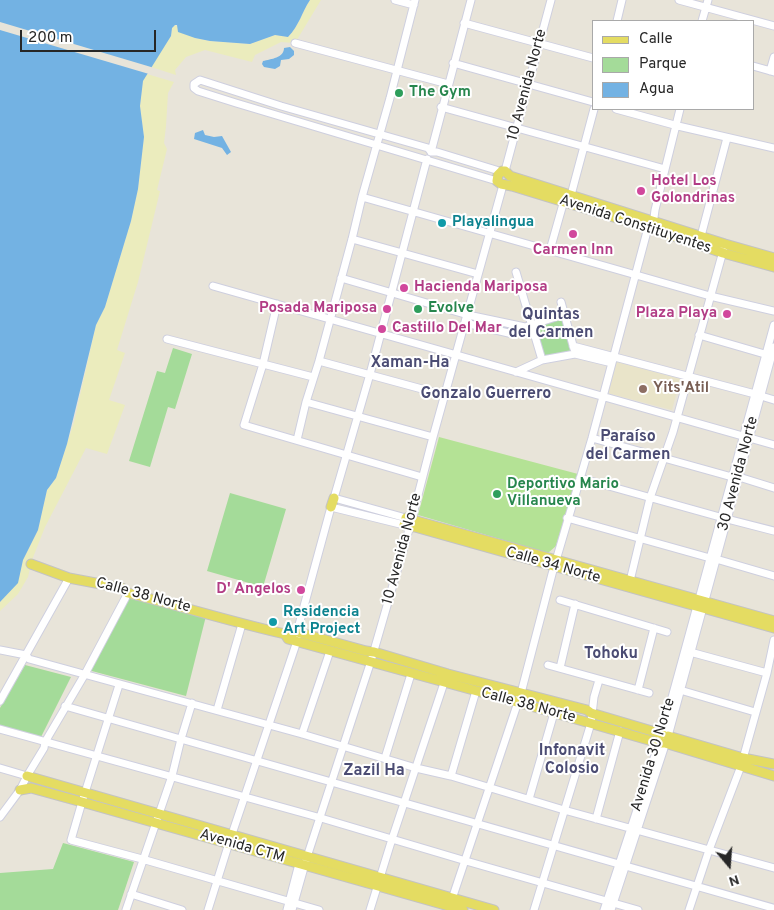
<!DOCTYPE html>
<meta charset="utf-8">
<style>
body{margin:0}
#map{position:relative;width:774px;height:910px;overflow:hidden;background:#e8e4d9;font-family:Overpass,sans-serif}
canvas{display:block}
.legend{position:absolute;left:592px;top:20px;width:162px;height:90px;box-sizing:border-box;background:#fff;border:1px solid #a9a9a9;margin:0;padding:6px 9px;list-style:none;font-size:15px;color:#272727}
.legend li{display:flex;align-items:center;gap:10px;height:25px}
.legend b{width:25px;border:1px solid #a9a9a9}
.north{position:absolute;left:704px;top:840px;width:50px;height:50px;-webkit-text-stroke:4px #fff;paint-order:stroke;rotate:162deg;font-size:14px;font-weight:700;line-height:20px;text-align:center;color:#272727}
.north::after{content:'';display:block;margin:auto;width:18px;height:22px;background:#272727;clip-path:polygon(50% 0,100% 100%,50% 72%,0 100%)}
.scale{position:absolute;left:20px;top:30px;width:136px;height:22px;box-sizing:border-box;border:2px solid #272727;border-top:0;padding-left:6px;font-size:15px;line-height:18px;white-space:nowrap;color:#272727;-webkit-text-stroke:4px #fff;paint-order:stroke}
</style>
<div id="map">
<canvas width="774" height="910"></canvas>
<ul class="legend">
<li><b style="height:6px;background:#e4dc62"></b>Calle</li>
<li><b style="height:14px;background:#a4db99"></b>Parque</li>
<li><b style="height:14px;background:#73b2e3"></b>Agua</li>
</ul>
<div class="north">N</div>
<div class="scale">200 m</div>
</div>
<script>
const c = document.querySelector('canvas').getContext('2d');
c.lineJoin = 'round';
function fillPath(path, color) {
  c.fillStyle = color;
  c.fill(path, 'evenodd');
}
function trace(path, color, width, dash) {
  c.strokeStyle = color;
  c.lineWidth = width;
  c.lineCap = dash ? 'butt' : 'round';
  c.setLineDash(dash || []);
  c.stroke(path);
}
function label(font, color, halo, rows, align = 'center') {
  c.font = font + ' Overpass,sans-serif';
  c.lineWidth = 4;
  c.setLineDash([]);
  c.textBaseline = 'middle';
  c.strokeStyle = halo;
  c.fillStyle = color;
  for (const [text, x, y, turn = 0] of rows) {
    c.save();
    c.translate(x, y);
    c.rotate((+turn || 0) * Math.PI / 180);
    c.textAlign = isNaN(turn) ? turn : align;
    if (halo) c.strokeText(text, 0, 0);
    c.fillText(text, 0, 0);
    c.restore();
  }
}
fillPath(new Path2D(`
 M616 360 681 377 672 410 607 393Z`), '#e9e4c9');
fillPath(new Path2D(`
 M564 318 573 350 544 358 534 326Z
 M173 348 192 354 175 409 168 407 150 467 129 461 157 371 165 373Z
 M230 493 286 509 263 587 207 571Z
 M130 596 206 616 186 696 88 670Z
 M25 665 71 677 41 737 0 726V708Z
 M63 843 134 862 118 910H0V873L53 869Z`), '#a4db99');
fillPath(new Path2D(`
 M310 0H321L295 43 281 42 255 55 252 62 205 50 186 57 175 70 176 75 151 67 171 36 172 28 175 25 195 38 210 41 250 44 275 35 288 37C299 26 302 12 310 0Z
 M147 74 174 82 168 93 166 126 164 143 167 149 157 190 160 191 138 282 117 350 125 353 109 400 125 405 107 454 86 448 45 527 32 560 28 577 18 594 0 611V602L18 582 23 560 38 530 47 490 56 478 74 422 96 325 105 307 131 221 138 189 144 137 140 106 143 81Z`), '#ebecbd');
fillPath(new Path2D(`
 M439 437 578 474 556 546 548 553 418 515Z`), '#b4e295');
fillPath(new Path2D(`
 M0 0H310C302 12 299 26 288 37L275 35 250 44 210 41 195 38 178 32 177 25H175L172 28 171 36 143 81 140 106 144 137 138 189 131 221 105 307 96 325 67 444 56 478 47 490 38 530 23 560 18 583 0 602Z
 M290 47 294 51V55L289 59 281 60 280 66 275 69 264 67 262 64 263 61C271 59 284 58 284 48Z
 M203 130 205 135 214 137 222 136 231 152 227 155 222 148 194 139 195 133Z`), '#73b2e3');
fillPath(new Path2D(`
 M0 22 151 67 154 68 149 74 0 30Z`), '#e8e4d9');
const minor = new Path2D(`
 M395 0 414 5
 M679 0 774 26
 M617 21 622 0
 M702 21 708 0
 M464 23 593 58
 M295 43 448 84
 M453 63 593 102
 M753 66 774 72
 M770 71 774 57
 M441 107 665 169
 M616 109 678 126 774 148
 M431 152 471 0
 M505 171 551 0
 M497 181 236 103 198 91 194 88V84L200 80 281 106 428 148 431 152H437L496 170 499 172
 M362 197 710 296 774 311
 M653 225 655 210 680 109
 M701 236 727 138
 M352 239 478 274
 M550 250 563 204 571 195 594 109
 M516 272 542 360
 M341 278 468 315 525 327 565 314
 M213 286 774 445
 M561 302 574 349
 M277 304 263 364 244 425 422 477
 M465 323 513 334 531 329
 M699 335 768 355
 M167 339 313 377
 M573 346 755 394
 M319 361 444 395
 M516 372 542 360 575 354 612 363
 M761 396 774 400
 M306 402 433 437
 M592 438 732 477
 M297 440 306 402 319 361 352 239 362 197 390 98 415 0
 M739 477 774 488
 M580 478 727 519 774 531
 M406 518 334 498 370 374 427 159
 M567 518 710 558
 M716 559 774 576
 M629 585 650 498 673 432 725 244
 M560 600 667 632
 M0 650 26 655 29 659 302 734 416 768 451 776 564 810 774 868
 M690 652 767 673
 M548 665 649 693
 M560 668 575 604
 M119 685 82 802 71 840 142 859 319 910
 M638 690 654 628
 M680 690 755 712
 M0 701 69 578
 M65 706 773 908
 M217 710 242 624
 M0 729 321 818 466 861 638 910
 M302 734 330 651
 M385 758 411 674
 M0 768 27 776
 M451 776 476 691
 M529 799 554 713
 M0 817 20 790 27 776 44 748 45 742 85 674 128 593
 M596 819 620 731
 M131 894 182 910
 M451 902 521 693 552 574 592 438 649 224
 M126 910 172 776 181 739 192 703
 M208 910 229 843 297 641V632L331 507 404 525
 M287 910 299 864
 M292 910 307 857 371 661 410 526 433 437 503 185
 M370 910 392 839 444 683
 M534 910 591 723 594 697 599 680
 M604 910 662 734 774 325
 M611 910 668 736 774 347
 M689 910 709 850 741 766 767 673 774 640`);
const major = new Path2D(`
 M774 258 725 244 510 176 505 171H502L498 175 497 181 501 184 512 186 656 230 723 253 774 267
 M331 507 334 498
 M406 518 774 621
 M404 525 415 527 774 628
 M31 564 69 578 122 588 128 593C181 606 232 622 285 634L288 631 297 632 366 651 374 652 448 674 587 710 591 713 662 734
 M285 634 288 639 517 702 659 743H665L774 776
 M668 736 743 758 774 764
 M27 776 494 910
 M20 790 31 788 82 802 463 910`);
trace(minor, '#cecfdf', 9);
trace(major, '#c3c3c3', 11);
trace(minor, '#fff', 7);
trace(major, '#e4dc62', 9);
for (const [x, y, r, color] of [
 [399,93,5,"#2e9e5b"],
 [641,191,5,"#d1479c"],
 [442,223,5,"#0f9aa8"],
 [573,234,5,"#d1479c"],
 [404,288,5,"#d1479c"],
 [387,309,5,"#d1479c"],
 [418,309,5,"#2e9e5b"],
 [727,314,5,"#d1479c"],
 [382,329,5,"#d1479c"],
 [643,389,5,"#8d6e63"],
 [497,494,5,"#2e9e5b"],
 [301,590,5,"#d1479c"],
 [273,622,5,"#0f9aa8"]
]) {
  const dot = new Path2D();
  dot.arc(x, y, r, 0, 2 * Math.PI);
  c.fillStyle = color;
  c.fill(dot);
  trace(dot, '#fff', 2);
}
label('15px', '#272727', '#fff', [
 ["10 Avenida Norte",528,85,-75],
 ["Avenida Constituyentes",635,225,18],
 ["30 Avenida Norte",739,474,-75],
 ["10 Avenida Norte",403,549,-75],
 ["Calle 34 Norte",553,566,16],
 ["Calle 38 Norte",143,596,15],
 ["Calle 38 Norte",528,706,15],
 ["Avenida 30 Norte",654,755,-73],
 ["Avenida CTM",242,847,16]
]);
label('bold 15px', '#27864d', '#fff', [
 ["The Gym",409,93],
 ["Evolve",428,309],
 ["Deportivo Mario",507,485],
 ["Villanueva",507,502]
], 'left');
label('bold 15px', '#b23c85', '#fff', [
 ["Hotel Los",651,182],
 ["Golondrinas",651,199],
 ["Carmen Inn",573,251,"center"],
 ["Hacienda Mariposa",414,288],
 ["Posada Mariposa",377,309,"right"],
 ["Plaza Playa",717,314,"right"],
 ["Castillo Del Mar",392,329],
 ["D' Angelos",291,590,"right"]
], 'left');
label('bold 15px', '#0d838f', '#fff', [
 ["Playalingua",452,223],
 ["Residencia",283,613],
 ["Art Project",283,630]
], 'left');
label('bold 15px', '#785e54', '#fff', [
 ["Yits'Atil",653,389]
], 'left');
label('bold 16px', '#4b4c73', '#fff', [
 ["Quintas",551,316],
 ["del Carmen",551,334],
 ["Xaman-Ha",410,364],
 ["Gonzalo Guerrero",486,395],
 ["Paraíso",628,438],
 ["del Carmen",628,456],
 ["Tohoku",611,655],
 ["Infonavit",572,752],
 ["Colosio",572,770],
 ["Zazil Ha",374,772]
]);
</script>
